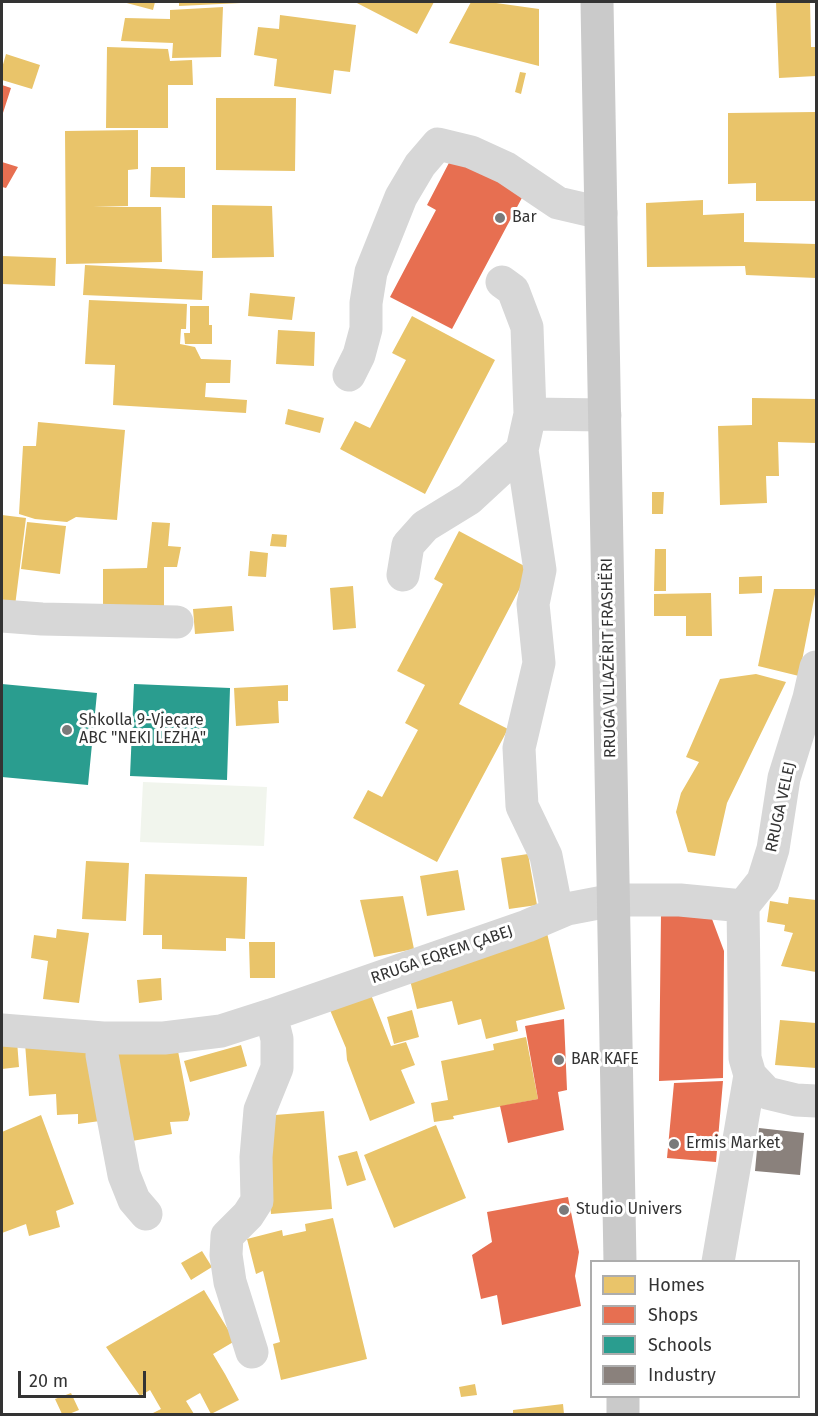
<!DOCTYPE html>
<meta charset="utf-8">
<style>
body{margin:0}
#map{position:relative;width:818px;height:1416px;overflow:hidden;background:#fff;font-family:"Fira Sans",sans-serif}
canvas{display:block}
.frame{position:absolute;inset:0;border:3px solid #333;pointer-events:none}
.legend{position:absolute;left:590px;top:1260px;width:210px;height:138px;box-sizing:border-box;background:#fff;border:2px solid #adadad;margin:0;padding:8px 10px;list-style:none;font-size:18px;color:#333}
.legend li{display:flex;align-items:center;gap:12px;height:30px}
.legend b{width:30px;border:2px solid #adadad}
.scale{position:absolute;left:18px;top:1371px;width:128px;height:27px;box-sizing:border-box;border:3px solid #333;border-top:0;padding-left:8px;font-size:18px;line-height:21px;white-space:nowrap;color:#333;-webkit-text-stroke:4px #fff;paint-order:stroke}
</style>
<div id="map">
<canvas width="818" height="1416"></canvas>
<div class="frame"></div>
<ul class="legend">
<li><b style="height:16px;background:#e9c46a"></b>Homes</li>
<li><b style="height:16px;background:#e76f51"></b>Shops</li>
<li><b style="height:16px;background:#2a9d8f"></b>Schools</li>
<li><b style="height:16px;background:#8a817c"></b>Industry</li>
</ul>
<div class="scale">20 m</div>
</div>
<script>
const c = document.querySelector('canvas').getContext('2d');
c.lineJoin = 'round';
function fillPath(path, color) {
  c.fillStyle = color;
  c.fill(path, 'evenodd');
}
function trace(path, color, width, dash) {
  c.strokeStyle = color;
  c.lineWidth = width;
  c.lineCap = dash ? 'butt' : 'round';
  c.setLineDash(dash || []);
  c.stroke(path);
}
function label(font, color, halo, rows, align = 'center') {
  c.font = font + ' "Fira Sans",sans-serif';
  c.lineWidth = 6;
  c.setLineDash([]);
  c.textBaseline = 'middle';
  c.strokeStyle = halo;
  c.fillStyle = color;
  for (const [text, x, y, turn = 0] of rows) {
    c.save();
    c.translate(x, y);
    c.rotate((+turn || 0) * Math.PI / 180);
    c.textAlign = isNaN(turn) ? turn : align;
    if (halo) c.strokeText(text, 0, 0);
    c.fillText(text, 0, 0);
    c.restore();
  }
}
fillPath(new Path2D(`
 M143 782 267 787 264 846 140 842Z`), '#f1f5ed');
fillPath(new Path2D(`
 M123 2H155L153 10Z
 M179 2H241V3L179 6Z
 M355 2H434L417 34Z
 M471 2H489L539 9V66L449 43Z
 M776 2H810L811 47H816V76L779 78Z
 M223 7 221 57 172 58 173 43 121 41 125 18 170 19V10Z
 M280 15 356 25 350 72 334 70 331 94 274 86 277 59 254 55 258 27 279 29Z
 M107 47 168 49 170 61 192 60 193 85H168V128H106Z
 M6 54 40 65 32 89 2 80V68Z
 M520 72 526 73 521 94 515 92Z
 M216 98H296L295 171 216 170Z
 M816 112V201H756V183L728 184V113Z
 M138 130V169L128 170V206L93 207H161L162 262 66 264 65 131Z
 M151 167H185V198L150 197Z
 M703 200V215L744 213V242L816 244V278L746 275 745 266 647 267 646 203Z
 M212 205 272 206 274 257 212 258Z
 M2 256 56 258 55 286 2 284Z
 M85 265 203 271 202 300 83 295Z
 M250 293 295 297 292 320 248 316Z
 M89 300 187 304 186 329H181L180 344 195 347 201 359 231 360 230 383H206L205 397 247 400 246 413 113 405 115 365 85 364Z
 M190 306H209V325H212V344H185L184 333H190Z
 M412 316 495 360 425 494 340 449 355 421 370 428 406 360 392 353Z
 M278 330 315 332 314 366 276 364Z
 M752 398 816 399V443L778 442 779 476H766L767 503 720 505 718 426 752 425Z
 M288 409 324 418 320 433 285 424Z
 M38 422 125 430 117 520 76 517 67 522 35 519 19 514 23 446H36Z
 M652 492H664L663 514H652Z
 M2 515 26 518 15 606 2 604Z
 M27 522 66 526 60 574 21 569Z
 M152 522 170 523 168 546 181 547 177 567H164V606L103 607V569L147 568Z
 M459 531 530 569 459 704 508 729 437 862 353 818 368 790 382 797 418 730 405 723 425 685 397 671 443 584 434 579Z
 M272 534 287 535 286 547 270 546Z
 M655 549H666V591H654Z
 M250 551 268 553 266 577 248 576Z
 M762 576V593L739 594V577Z
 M353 586 356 628 333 630 330 588Z
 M774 589H816L799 676 758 666Z
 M711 593 712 636H686V616H654V594Z
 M232 606 234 631 195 634 193 609Z
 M756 674 786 682 727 803 715 856 688 852 676 812 681 793 699 762 686 757 720 679Z
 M288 685V701H278L279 723 236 726 234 688Z
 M528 854 537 905 509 909 501 858Z
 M86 861 129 863 126 921 82 919Z
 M458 870 465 910 427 916 420 876Z
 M145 874 247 877 245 939 226 938V951L162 949V935H143Z
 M403 896 414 949 374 957 360 900Z
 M789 897 816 900V972L781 966 793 933 784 931 785 925 767 922 770 901 788 904Z
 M57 929 89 933 79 1003 43 999 48 961 31 958 34 935 56 938Z
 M547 933 565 1009 516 1021 518 1031 486 1039 481 1019 458 1025 452 1001 417 1009 409 976Z
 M249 942H275V978H250Z
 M161 978 162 1000 139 1003 137 980Z
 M368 987 391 1046 406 1042 415 1065 401 1070 415 1103 370 1121 347 1060 346 1048 327 1003Z
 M412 1010 419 1037 394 1044 387 1017Z
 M780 1020 816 1023V1068L775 1065Z
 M526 1037 538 1099 453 1116 454 1119 434 1122 431 1103 448 1100 441 1061 494 1050 493 1044Z
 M2 1040 17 1041 19 1067 2 1069Z
 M25 1043 88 1048 100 1121 78 1124V1114L57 1115 56 1094 29 1096Z
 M241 1045 247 1066 190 1082 184 1061Z
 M178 1051 190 1114 188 1121 170 1122 172 1134 132 1141 110 1054Z
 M324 1111 332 1209 271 1214 263 1116Z
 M41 1115 74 1204 56 1211 60 1227 29 1236 26 1224 2 1233V1132Z
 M436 1125 466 1198 394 1228 364 1155Z
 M357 1151 366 1180 347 1186 338 1156Z
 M333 1218 367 1359 281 1380 273 1344 280 1342 263 1271 256 1274 247 1239 282 1230 283 1236 306 1231 305 1224Z
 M202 1251 212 1267 191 1280 181 1263Z
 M204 1290 235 1341 213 1354 225 1374 239 1400 211 1414 200 1393 186 1401 194 1414H151L161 1409 150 1390 140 1396 106 1347Z
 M475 1384 477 1395 461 1397 459 1387Z
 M71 1393 79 1410 69 1414H62L55 1399Z
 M563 1404 564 1414H513V1410Z`), '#e9c46a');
fillPath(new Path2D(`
 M2 85 11 88 2 116Z
 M452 157 524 194 452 329 390 297 436 210 427 205Z
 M2 162 18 167 6 188 2 187Z
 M661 914 712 919 724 951 723 1078 659 1081Z
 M564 1019 567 1090 558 1092 564 1130 508 1143 500 1106 538 1099 525 1026Z
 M723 1081 716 1162 667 1158 674 1083Z
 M568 1197 579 1252 575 1276 581 1306 502 1325 497 1295 481 1299 472 1255 492 1242 487 1212Z`), '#e76f51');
fillPath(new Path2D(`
 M2 684 97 693 88 785 2 777Z
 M134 684 230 688 227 780 130 776Z`), '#2a9d8f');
fillPath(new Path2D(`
 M759 1128 804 1133 800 1175 755 1171Z`), '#8a817c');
trace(new Path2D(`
 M502 282 513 290 527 327 530 414 522 450 540 570 533 604 539 663 519 748 522 806 546 856 557 912
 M349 375 359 355 366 329V303L371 272 401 197 420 165 438 144 471 152 506 168 558 203 601 213
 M530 414 605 415
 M403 575 408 545 425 526 469 499 522 450
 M2 616 42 619 177 622
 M743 906 763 881 773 849 784 778 809 698 816 667
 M2 1030 103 1038H164L221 1031 271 1015 527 926 567 909 614 900H680L743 906
 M103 1038 102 1055 113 1117 124 1175 134 1200 146 1214
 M750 1075 767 1093 796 1100 816 1101
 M718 1262 750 1075 745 1058 743 906
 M252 1352 230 1282 226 1255 227 1236 248 1215 257 1201 256 1157 260 1110 277 1068V1039L271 1015`), '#d7d7d7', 33);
trace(new Path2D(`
 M597 2 620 1262
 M623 1396V1414`), '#cacaca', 33);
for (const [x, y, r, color] of [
 [500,218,6,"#7a7a7a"],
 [67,730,6,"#7a7a7a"],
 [559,1060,6,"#7a7a7a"],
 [674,1144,6,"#7a7a7a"],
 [564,1210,6,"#7a7a7a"]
]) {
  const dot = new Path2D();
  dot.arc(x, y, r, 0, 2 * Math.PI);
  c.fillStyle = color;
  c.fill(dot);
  trace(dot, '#fff', 2);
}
label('16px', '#333', '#fff', [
 ["Bar",512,218],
 ["Shkolla 9-Vjeçare",79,721],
 ["ABC \"NEKI LEZHA\"",79,739],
 ["BAR KAFE",571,1060],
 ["Ermis Market",686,1144],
 ["Studio Univers",576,1210]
], 'left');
label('16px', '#333', '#fff', [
 ["RRUGA VLLAZËRIT FRASHËRI",609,658,-91],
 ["RRUGA VELEJ",781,807,-78],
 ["RRUGA EQREM ÇABEJ",442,955,-19]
]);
</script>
